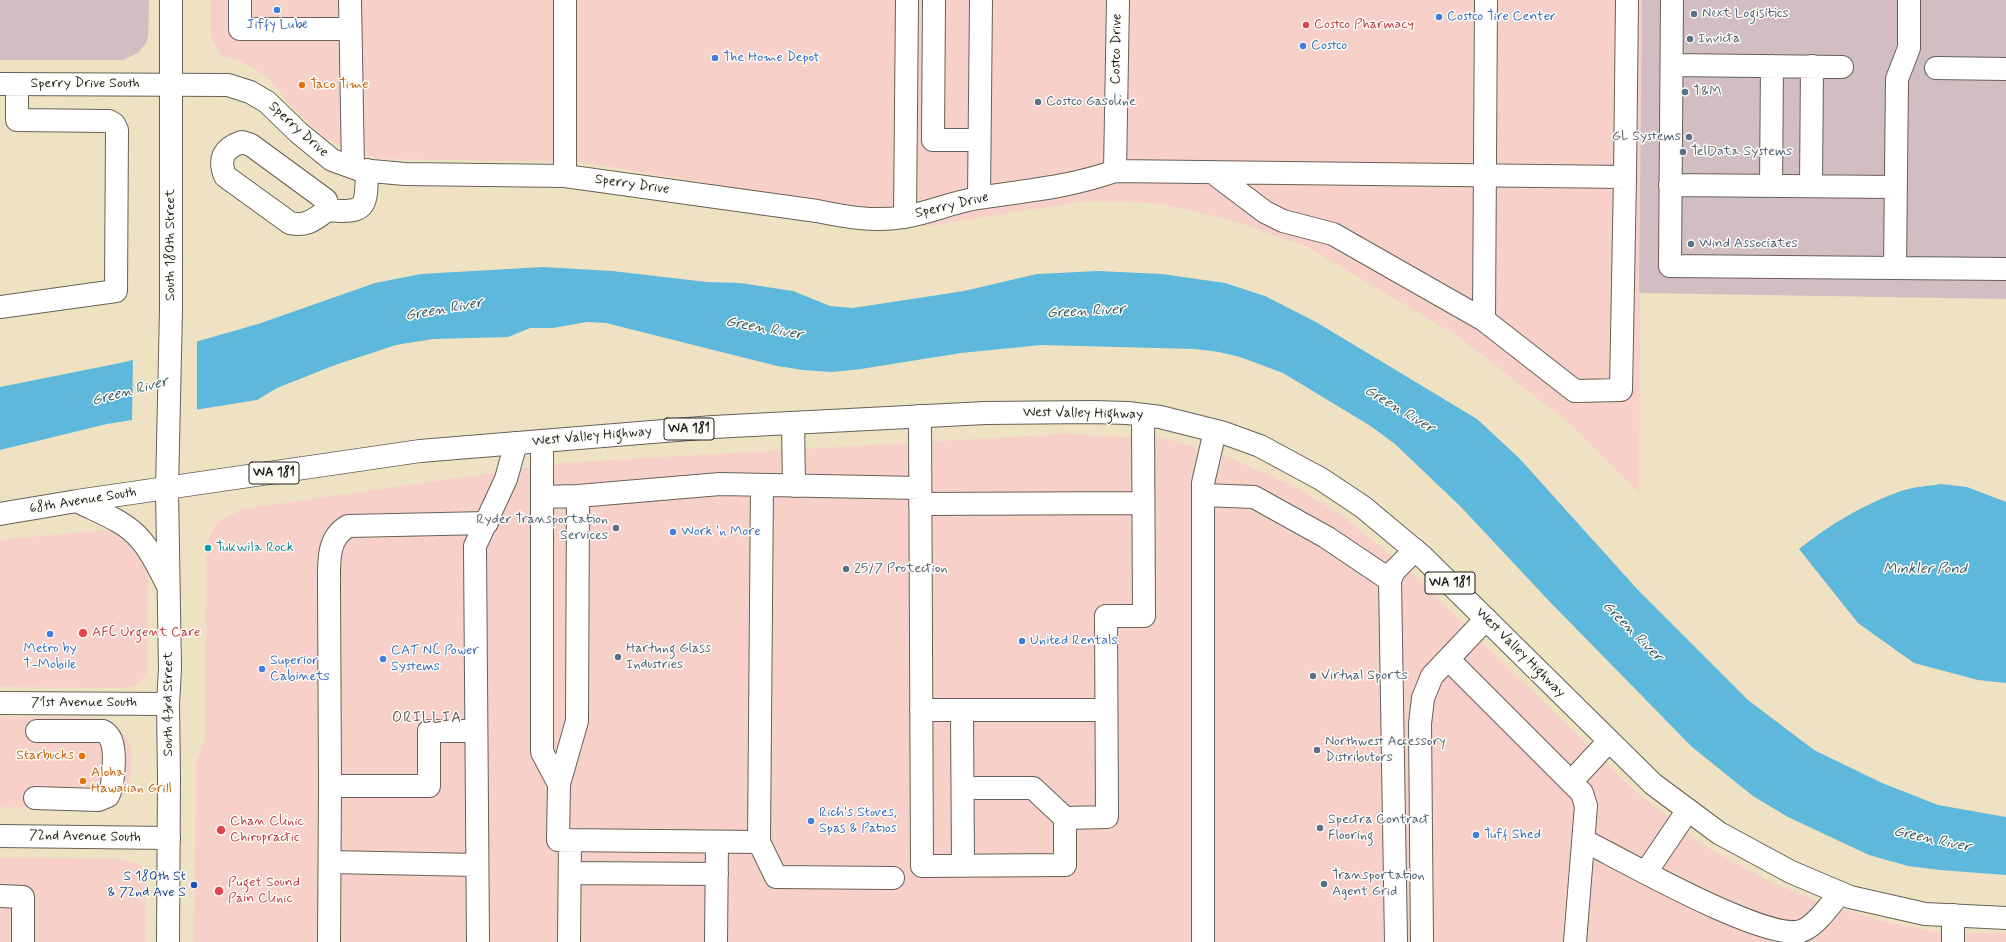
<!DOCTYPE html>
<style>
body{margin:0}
canvas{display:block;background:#eee2c3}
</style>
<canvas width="2006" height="942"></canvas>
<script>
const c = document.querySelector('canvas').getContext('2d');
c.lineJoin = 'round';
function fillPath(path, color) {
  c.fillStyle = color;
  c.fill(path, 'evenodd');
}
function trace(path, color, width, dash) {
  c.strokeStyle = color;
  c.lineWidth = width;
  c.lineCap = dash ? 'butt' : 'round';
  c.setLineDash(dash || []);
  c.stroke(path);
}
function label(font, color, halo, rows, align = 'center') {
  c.font = font + ' Mynerve,sans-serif';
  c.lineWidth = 3;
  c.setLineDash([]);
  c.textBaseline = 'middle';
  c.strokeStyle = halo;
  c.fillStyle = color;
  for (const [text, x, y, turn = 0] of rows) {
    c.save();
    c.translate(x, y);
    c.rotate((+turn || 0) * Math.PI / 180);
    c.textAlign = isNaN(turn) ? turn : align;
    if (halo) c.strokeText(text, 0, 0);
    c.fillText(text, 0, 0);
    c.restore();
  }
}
fillPath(new Path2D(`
 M211 0H1642L1639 493 1569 423 1459 337 1308 247 1231 220 1156 203 1085 201 923 227 924 199 880 208 844 206 581 162 378 159 326 139 295 110 266 76 243 62 221 56 211 37Z
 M1064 434 1167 439 1231 458 1297 488 1343 516 1413 574 1625 782 1701 844 1772 883 1822 903 1885 922 1942 933H2006V942H194L196 763 205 739 206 543 217 522 243 509 560 463Z
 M106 530 120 535 130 542 142 558 148 575V663L147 672 143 679 134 685 124 688 0 687V540Z
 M0 717 100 718 112 722 125 735 130 744 132 754 130 783 122 798 111 806 95 810 0 807Z
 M0 858 124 859 140 865 145 877V942H0Z`), '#f7d0ca');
fillPath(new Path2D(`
 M0 0H149L148 37 146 43 138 53 123 60H0Z
 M1642 0H2006V299L1639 293Z`), '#d2bec2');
fillPath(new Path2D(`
 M543 267 612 271 707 282 740 283 793 291 830 306 853 308 964 291 1037 274 1098 271 1162 274 1225 283 1265 296 1316 322 1477 419 1519 458 1638 590 1748 700 1814 750 1882 783 1938 805 2006 817V875L1940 870 1908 866 1869 855 1788 817 1753 796 1692 747 1550 602 1461 507 1395 444 1369 425 1283 373 1240 357 1219 352 1195 349 1041 345 961 353 861 369 832 372 803 370 777 366 606 323 587 322 553 328H530L508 337 433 339 396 345 335 365 277 388 257 400 107 424 0 450V387L125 362 258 324 375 283 421 274Z
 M1941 484 1967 487 2006 502V683L1978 680 1914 663 1858 623 1799 549C1829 525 1864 504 1901 491 1913 487 1928 486 1941 484Z`), '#5db8db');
fillPath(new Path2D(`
 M197 339V412L132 422 133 357Z`), '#eee2c3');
const minor = new Path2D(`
 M240 0V29H350
 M350 0 353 167
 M565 0V176
 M934 0 933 140H979
 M1672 0 1670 266 2006 269
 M1672 65 1842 67
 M1936 68 2006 69
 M0 84 228 85 250 92 267 102 299 133 332 160 360 170 405 174 565 176 817 211C846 217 874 222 904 217 929 213 953 202 978 198 1024 191 1071 187 1115 171L1625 177 1627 0
 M242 142 251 145 326 200 328 210C314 219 308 227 290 223L225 176C218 158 224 148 242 142Z
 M1115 171 1118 0
 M1212 172 1265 212 1283 221 1333 234 1484 320 1575 391 1621 390 1625 177
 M1670 185 1896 187
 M1771 186 1772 66
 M1811 186 1812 66
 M979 198 981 0
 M328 210C368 214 366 206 367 170
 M905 217 907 0
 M1895 268 1897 79 1909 48V0
 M0 307 116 291 117 130 114 124 109 121 17 120V84
 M1484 320 1486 0
 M920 416 922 866 1065 865V818L1107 817 1106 616H1144L1143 415
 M793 423 794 486
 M542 441V752L559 784 577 721 578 496
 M1203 495 1254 497 1326 537 1390 580
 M542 497 578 496 720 484 920 488
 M920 504 1143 503
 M1448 659 1582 793 1586 806 1575 942
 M0 703 168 704
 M921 710H1106
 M962 710 963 865
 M476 731H429V786H330L329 584C329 562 327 538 348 526L487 523
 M1571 782 1609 741
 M559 784 558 840 759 842 762 485
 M963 788H1033L1065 818
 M35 798 98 800 108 796C114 786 116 751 111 740 109 735 107 733 103 731H37
 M0 836 169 838
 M1583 840C1621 859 1766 942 1801 931 1815 927 1831 904 1840 893
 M759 842 776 877 893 878
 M330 862 477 865
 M1646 872 1688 810
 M570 873 717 874
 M0 896 23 897V942
 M329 942 330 786
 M478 942 475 546 506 479 516 443
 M569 942 570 840
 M716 942 717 842
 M1203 942V483L1215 431
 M1396 942 1390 580 1394 571 1415 550
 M1422 942 1420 724 1423 698 1432 676 1486 619
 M1953 942V915`);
const major = new Path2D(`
 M77 501C98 512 125 521 140 539 152 552 159 569 167 584
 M0 514 77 501 420 451 542 441 713 427 985 413 1092 412 1128 413 1160 417 1224 433 1260 446 1321 479 1363 507 1423 557 1653 784 1719 833 1791 872 1850 897 1925 914 2006 918
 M168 942 169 777 168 704 170 669 167 489 171 310V0`);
trace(minor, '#666156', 24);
trace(major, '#666156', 24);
trace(minor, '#fff', 22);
trace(major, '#fff', 22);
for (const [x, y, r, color] of [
 [277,10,4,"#3f7fe0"],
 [1694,14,4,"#5c6f8a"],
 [1439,17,4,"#3f7fe0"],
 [1306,25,4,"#e0444e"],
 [1690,39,4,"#5c6f8a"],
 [1303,46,4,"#3f7fe0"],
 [715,58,4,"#3f7fe0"],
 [302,85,4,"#e8710a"],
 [1685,92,4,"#5c6f8a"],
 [1038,102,4,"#5c6f8a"],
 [1689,137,4,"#5c6f8a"],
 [1683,152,4,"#5c6f8a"],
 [1691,244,4,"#5c6f8a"],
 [616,528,4,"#5c6f8a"],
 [673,532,4,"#3f7fe0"],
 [208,548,4,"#0f9aa8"],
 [846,569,4,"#5c6f8a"],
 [83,633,5,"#e0444e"],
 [50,634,4,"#3f7fe0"],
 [1022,641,4,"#3f7fe0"],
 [618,657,4,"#5c6f8a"],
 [383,659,4,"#3f7fe0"],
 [262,669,4,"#3f7fe0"],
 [1313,676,4,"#5c6f8a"],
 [1317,750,4,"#5c6f8a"],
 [82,756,4,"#e8710a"],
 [83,781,4,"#e8710a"],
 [811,821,4,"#3f7fe0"],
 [1320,828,4,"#5c6f8a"],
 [221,830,5,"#e0444e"],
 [1476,835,4,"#3f7fe0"],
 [1324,884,4,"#5c6f8a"],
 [194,885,4,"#1a4fb4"],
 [219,891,5,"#e0444e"]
]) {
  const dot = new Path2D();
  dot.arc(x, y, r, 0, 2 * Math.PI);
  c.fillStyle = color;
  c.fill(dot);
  trace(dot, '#fdfcf7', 1.5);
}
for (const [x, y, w] of [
 [689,429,50],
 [274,473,50],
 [1450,583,50]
]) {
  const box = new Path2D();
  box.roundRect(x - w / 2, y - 11, w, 22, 3);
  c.fillStyle = '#fdfcf7';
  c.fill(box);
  trace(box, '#1c1c1c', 1);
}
label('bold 13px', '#1c1c1c', null, [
 ["WA 181",689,429],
 ["WA 181",274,473],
 ["WA 181",1450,583]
]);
label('14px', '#4e5e75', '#fdfcf7', [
 ["Next Logisitics",1702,14],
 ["Invicta",1698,39],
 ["T&M",1693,92],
 ["Costco Gasoline",1046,102],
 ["GL Systems",1681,137,"right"],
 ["TelData Systems",1691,152],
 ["Wind Associates",1699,244],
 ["Ryder Transportation",608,520,"right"],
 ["Services",608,536,"right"],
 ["25/7 Protection",854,569],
 ["Hartung Glass",626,649],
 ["Industries",626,665],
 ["Virtual Sports",1321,676],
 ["Northwest Accessory",1325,742],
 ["Distributors",1325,758],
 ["Spectra Contract",1328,820],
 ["Flooring",1328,836],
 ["Transportation",1332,876],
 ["Agent Grid",1332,892]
], 'left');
label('14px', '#366cbe', '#fdfcf7', [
 ["Costco Tire Center",1447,17],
 ["Jiffy Lube",277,25,"center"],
 ["Costco",1311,46],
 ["The Home Depot",723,58],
 ["Work 'n More",681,532],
 ["United Rentals",1030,641],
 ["Metro by",50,649,"center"],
 ["T-Mobile",50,665,"center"],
 ["CAT NC Power",391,651],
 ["Systems",391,667],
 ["Superior",270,661],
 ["Cabinets",270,677],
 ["Rich's Stoves,",819,813],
 ["Spas & Patios",819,829],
 ["Tuff Shed",1484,835]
], 'left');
label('14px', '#be3a42', '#fdfcf7', [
 ["Costco Pharmacy",1314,25],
 ["AFC Urgent Care",92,633],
 ["Chan Clinic",230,822],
 ["Chiropractic",230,838],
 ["Puget Sound",228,883],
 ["Pain Clinic",228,899]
], 'left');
label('14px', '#1c1c1c', '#fdfcf7', [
 ["Costco Drive",1117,49,-89],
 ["Sperry Drive South",85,84],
 ["Sperry Drive",298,130,42],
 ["Sperry Drive",632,185,8],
 ["Sperry Drive",952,206,-13],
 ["South 180th Street",171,245,-90],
 ["West Valley Highway",1083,414,1],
 ["West Valley Highway",592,437,-5],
 ["68th Avenue South",83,501,-9],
 ["West Valley Highway",1520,653,45],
 ["71st Avenue South",84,703],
 ["South 43rd Street",169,704,-90],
 ["72nd Avenue South",85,837,1]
]);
label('14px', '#c56008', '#fdfcf7', [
 ["Taco Time",310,85],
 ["Starbucks",74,756,"right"],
 ["Aloha",91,773],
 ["Hawaiian Grill",91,789]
], 'left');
label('14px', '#0d838f', '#fdfcf7', [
 ["Tukwila Rock",216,548]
], 'left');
label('14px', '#164399', '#fdfcf7', [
 ["S 180th St",186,877],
 ["& 72nd Ave S",186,893]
], 'right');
label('italic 15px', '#365a68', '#fdfcf7', [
 ["Green River",444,310,-10],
 ["Green River",1086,312,-3],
 ["Green River",764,329,10],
 ["Green River",130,392,-15],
 ["Green River",1399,410,31],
 ["Minkler Pond",1925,570],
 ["Green River",1632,632,45],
 ["Green River",1932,840,12]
]);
c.letterSpacing = '1px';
label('15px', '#634d4a', '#fdfcf7', [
 ["ORILLIA",427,719]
]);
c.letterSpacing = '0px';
</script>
